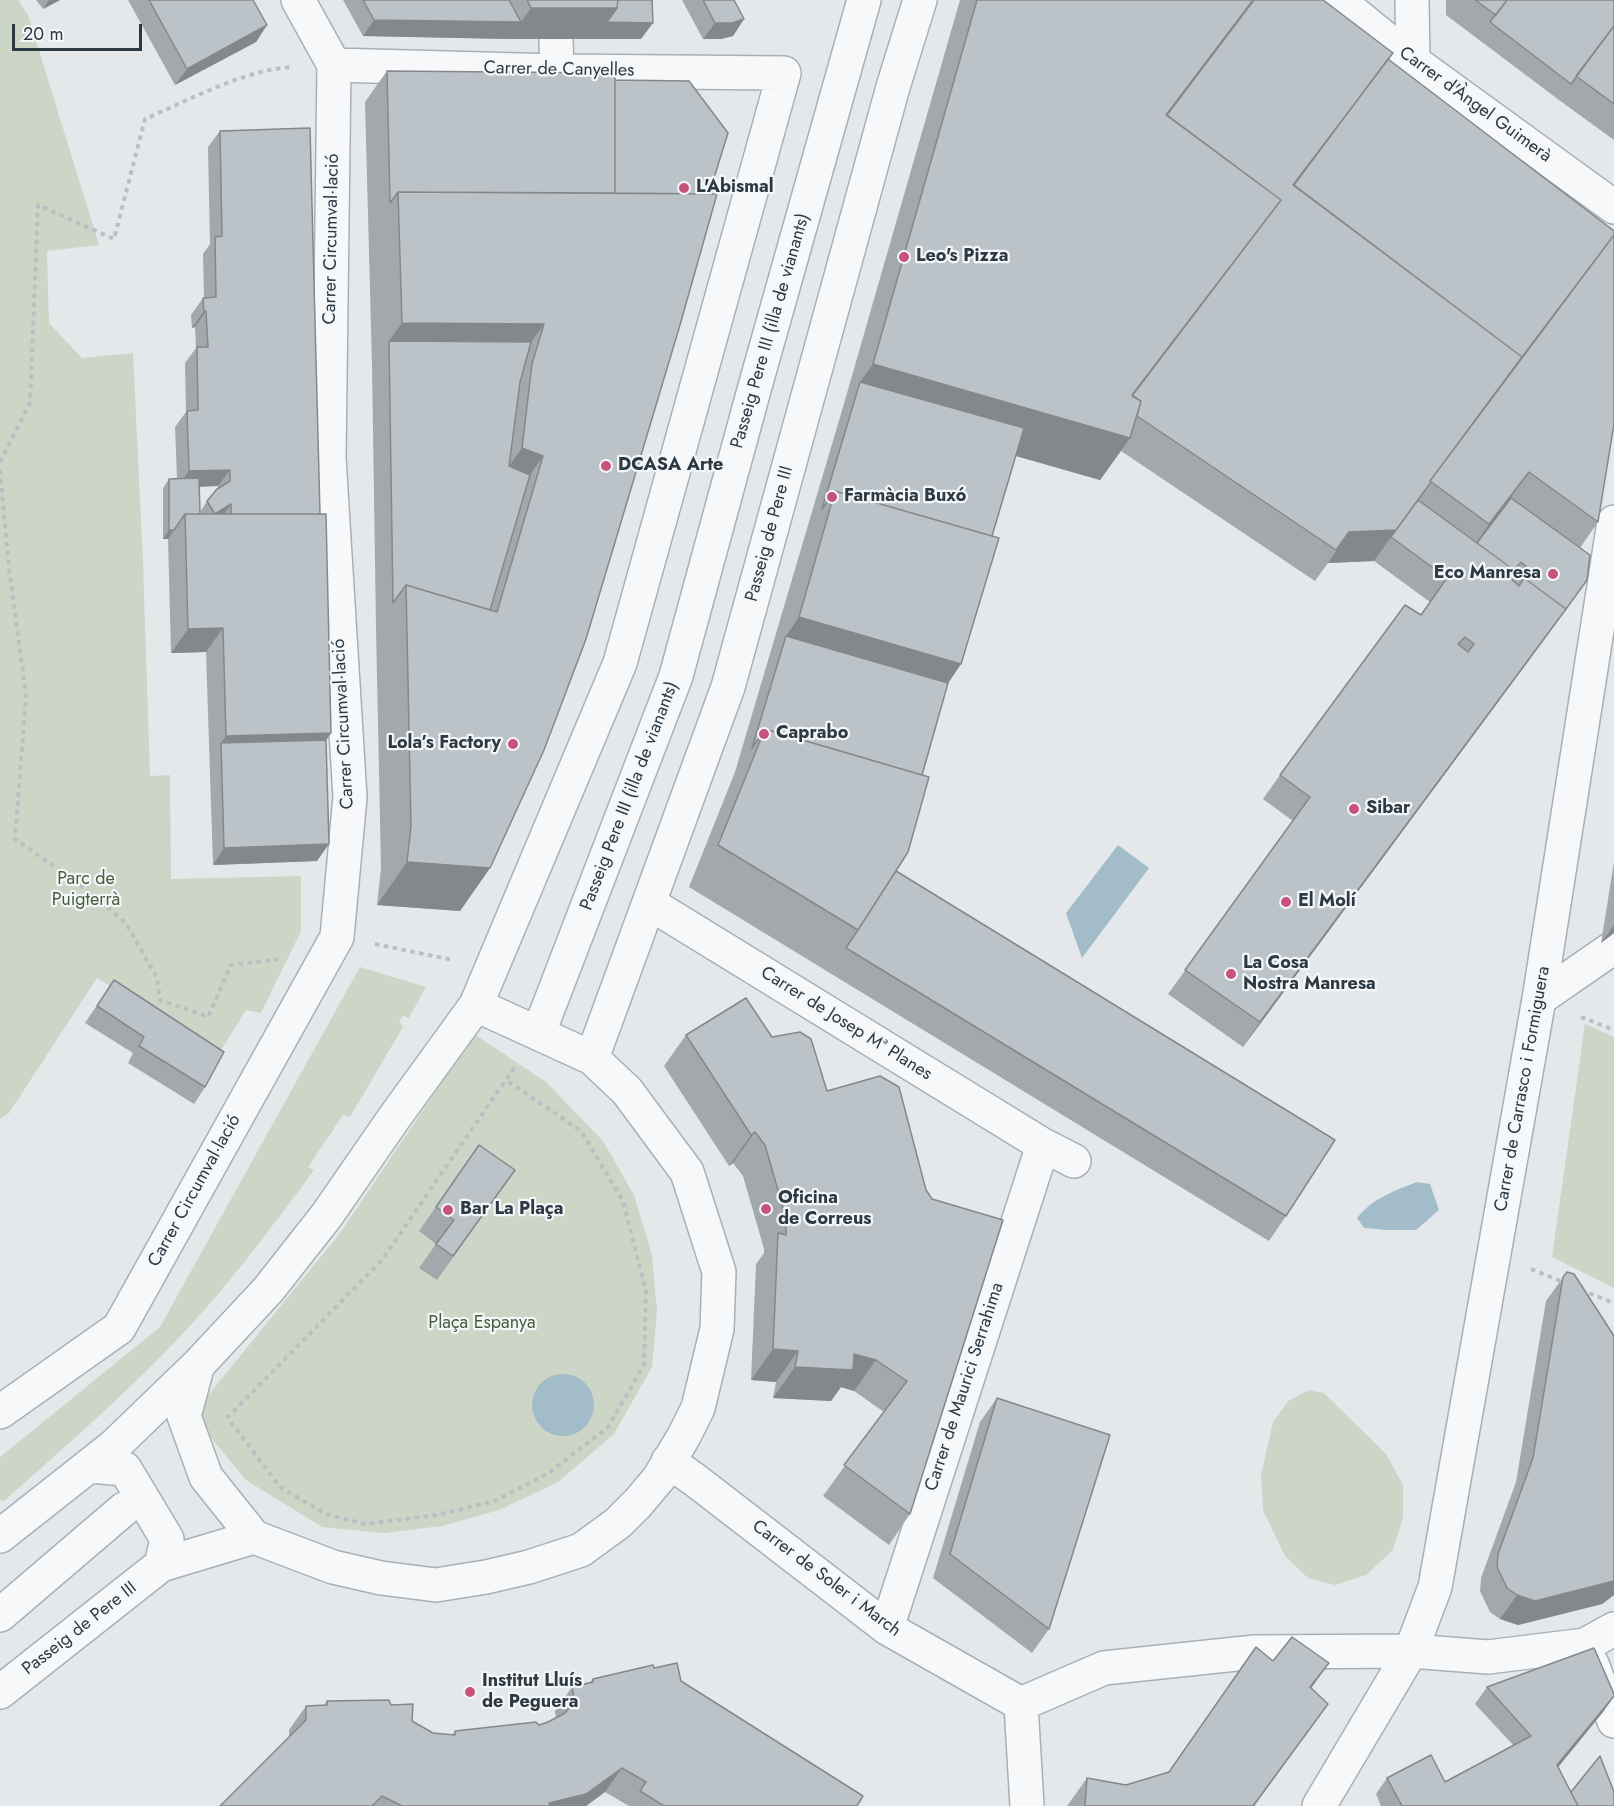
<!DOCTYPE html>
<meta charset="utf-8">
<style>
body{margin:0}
#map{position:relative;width:1614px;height:1806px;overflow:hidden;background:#e4e8eb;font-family:Jost,sans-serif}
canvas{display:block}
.scale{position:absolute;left:12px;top:24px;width:130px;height:27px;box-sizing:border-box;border:3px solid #2d3943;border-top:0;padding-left:8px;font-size:18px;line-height:21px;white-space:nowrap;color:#2d3943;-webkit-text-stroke:4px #f4f7f9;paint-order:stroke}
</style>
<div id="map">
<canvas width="1614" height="1806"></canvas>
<div class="scale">20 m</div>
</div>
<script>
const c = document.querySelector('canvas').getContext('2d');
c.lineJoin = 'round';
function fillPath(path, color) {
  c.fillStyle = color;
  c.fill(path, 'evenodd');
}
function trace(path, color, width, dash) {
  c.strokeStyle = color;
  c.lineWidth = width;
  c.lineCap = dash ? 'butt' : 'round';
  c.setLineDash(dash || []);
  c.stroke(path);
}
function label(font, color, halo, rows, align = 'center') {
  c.font = font + ' Jost,sans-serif';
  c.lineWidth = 4.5;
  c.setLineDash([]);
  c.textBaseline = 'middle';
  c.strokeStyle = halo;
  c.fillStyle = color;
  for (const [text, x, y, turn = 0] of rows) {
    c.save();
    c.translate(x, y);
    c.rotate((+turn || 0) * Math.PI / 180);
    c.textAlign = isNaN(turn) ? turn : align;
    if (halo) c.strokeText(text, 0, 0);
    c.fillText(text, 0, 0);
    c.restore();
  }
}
fillPath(new Path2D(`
 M0 0H18L28 15 99 245 47 251 49 323 82 358 133 353 143 562 150 776 170 775 171 879 301 876V931L261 1013 246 1010 220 1052 97 978 9 1113 0 1119Z
 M360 967 426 987 409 1018 403 1016 399 1021 403 1027 350 1117 343 1115 308 1167 314 1170C269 1231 223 1293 170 1347 118 1401 60 1451 4 1501L0 1499V1457L160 1327Z
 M1585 1024 1614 1037V1288L1552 1257Z
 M474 1034 546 1082 603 1141 634 1195 652 1255 657 1311 652 1367 614 1434 558 1482 499 1510 442 1526 384 1533 322 1527 246 1480 192 1415 341 1232Z
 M1309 1390 1324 1393 1386 1454 1403 1485V1518L1393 1550 1366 1575 1335 1585 1308 1578 1285 1556 1263 1510 1261 1475 1273 1422 1288 1401Z`), '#cdd5c6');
fillPath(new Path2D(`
 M1118 845 1149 868 1082 958 1066 913Z
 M1417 1182 1430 1184 1439 1210 1416 1230H1387L1364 1228 1357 1218C1373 1198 1394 1191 1417 1182Z
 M532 1405a31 31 0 1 1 62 0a31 31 0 1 1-62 0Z`), '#a2bcc9');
const minor = new Path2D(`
 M1338 0 1413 61 1614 207
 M1412 0 1413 61
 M556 39 557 71
 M649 903 1043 1145 1074 1161
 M1539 999 1614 947
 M539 1032 676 676 754 390 864 0
 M592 1058 728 687 893 87 920 0
 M197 1368 184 1416 206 1477 254 1537 333 1567 381 1578 436 1585 486 1577 529 1567 581 1550 618 1523 638 1503 659 1478 684 1436 698 1408 717 1329 719 1272 687 1172 627 1091 592 1058 476 1005
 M0 1412 119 1328 337 937 350 797 329 458 334 65 298 0
 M668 1461 695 1480 887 1628 1021 1704
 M89 1466 125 1469 167 1539 161 1565
 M0 1536 114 1446 197 1366 268 1290 327 1215 394 1118 476 1005 620 663 784 73 557 71 334 65
 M0 1615 124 1509
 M887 1628 1043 1145
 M1592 1664 1614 1721
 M0 1692 161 1565 254 1537
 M1021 1704 1104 1668 1255 1652 1411 1651 1488 1657 1585 1645 1614 1629
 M1021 1704 1027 1806
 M1319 1806 1411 1651 1435 1587 1539 999 1614 522`);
trace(minor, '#a9b0b5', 36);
trace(new Path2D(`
 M0 462 30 403 38 205 114 239 145 119C189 100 244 70 292 67
 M0 470 9 568 26 695 15 839 74 880 126 923 157 978 160 1000 208 1017 231 965 280 959
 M375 944 453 960
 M1581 1017 1614 1030
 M1531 1269 1563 1282
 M1581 1290 1614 1303
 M227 1418 382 1260 516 1065
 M231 1422 280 1487 326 1514 365 1524 437 1515 495 1501 550 1472 608 1427 644 1365 646 1292 623 1201 581 1131 506 1080`), '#babfc3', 4, [4.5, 4.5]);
trace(minor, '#f7f8fa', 33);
fillPath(new Path2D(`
 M36 0H60L43 9Z
 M128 0H253L267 25 256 42 175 85Z
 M343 0H653L641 39H509L363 36Z
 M682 0H734L744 19 733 36 721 39H703Z
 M960 0H1323L1388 59 1598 522 1580 548 1549 633 1243 1047 1168 994 1293 821 1263 799 1280 775 1421 615 1430 602 1374 561 1328 563 1315 581 1121 451 1100 480 1016 456 992 536 961 664 948 683 896 871 1286 1216 1269 1241 689 887 735 772 843 407Z
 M1446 0H1614V140L1559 100 1446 15Z
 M387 71 615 73 490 868 460 911 377 905 381 869 376 627 372 365 365 102Z
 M220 131 326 740 317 861 213 865 206 652 171 653 168 539H163V488L169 479H177L175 427 186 412 185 363 196 348 195 327 192 328 191 315 203 298H204L203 254 210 244 208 147ZM218 486V488L207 501 200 512 199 487Z
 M1614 862V933L1601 943Z
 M114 980 205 1087 194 1104 128 1063 133 1053 85 1023Z
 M686 1035 772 1037 827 1091 899 1087 910 1514 889 1545 823 1496 884 1412 854 1391 841 1387 831 1401 773 1398 776 1382 751 1380 756 1264 764 1253V1249L743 1176 733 1163 729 1166 664 1066Z
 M479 1145 515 1170 437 1280 419 1268 436 1244 419 1231Z
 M1567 1272 1614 1336V1595L1602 1604 1518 1625 1500 1619 1490 1612 1480 1591 1481 1578 1516 1482 1546 1301Z
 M997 1398 1049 1629 1032 1653 933 1578 980 1422Z
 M1273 1661 1329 1663 1311 1688 1328 1704 1254 1806H1067L1087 1778 1126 1785 1169 1772Z
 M654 1668 681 1681 857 1806H629L605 1792 586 1806H220L289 1737V1730L306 1706 324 1705 327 1701 391 1705 412 1721 433 1733 452 1735 455 1731 539 1725 548 1722 556 1718 555 1711 572 1687 590 1682 593 1679Z
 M1487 1687 1614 1696 1603 1712 1558 1767 1571 1792 1614 1806H1381L1376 1794 1387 1778 1445 1782 1513 1745 1475 1704Z`), '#a2a8ac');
fillPath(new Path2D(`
 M49 0H60L43 9Z
 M531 8H617L653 23 641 39H509L363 36 374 20 521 22Z
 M744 19 733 36 721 39H703L715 23Z
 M267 25 256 42 175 85 187 69Z
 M204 311H206L195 327 192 328Z
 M402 323 544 324 514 366 389 341Z
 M873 364 1130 438 1100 480 852 409 860 382Z
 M522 448 543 456 514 499 492 490Z
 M230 470 218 486 177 487 189 471Z
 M1529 472 1499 514 1471 550 1489 524Z
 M231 504 219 521 215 514Z
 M169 530H174L168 539H163Z
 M1396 530 1374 561 1328 563 1349 532Z
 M1587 580 1549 633 1243 1047 1260 1022Z
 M799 617 961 664 932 707 786 636Z
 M223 628 206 652 171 653 188 629Z
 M331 733 315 757 221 743 226 736Z
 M329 844 317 861 213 865 224 848Z
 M407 862 490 868 460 911 377 905Z
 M1614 925V933L1601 943Z
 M755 1132 733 1163 729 1166 751 1135Z
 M773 1349 798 1351 776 1382 751 1380Z
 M854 1354 876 1360 854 1391 841 1387 831 1401 773 1398 795 1367Z
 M1614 1581V1595L1602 1604 1518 1625 1500 1619 1517 1595Z
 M1329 1663 1307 1694 1310 1687Z
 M1614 1696 1603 1712 1546 1782 1557 1765Z
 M1328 1704 1254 1806H1253Z
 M622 1768 605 1792 586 1806H547L549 1803Z`), '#84888c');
const building = new Path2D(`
 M149 0H253L267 25 187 69Z
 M363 0H509L521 22 374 20Z
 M527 0H618L617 8H531Z
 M618 0H652L653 23 607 22 617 8Z
 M703 0H734L744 19 732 23H715Z
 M977 0H1253L1166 115 1281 200 1132 395 1141 401 1130 438 873 364Z
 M1254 0H1323L1393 53 1293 185 1522 357 1430 481 1431 482 1396 530 1349 532 1336 550 1137 416 1141 401 1132 396 1281 200 1167 115Z
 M1475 0H1507L1496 15Z
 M1507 0H1614V26L1571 84 1490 22Z
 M1614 26V104L1576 76Z
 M1388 59 1614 231V235L1522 357 1294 185Z
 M387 71 615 73V193L398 192 390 203Z
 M615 80 689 81 728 133 709 194 615 193Z
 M310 128 320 514H231V504L215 514 207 501 217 489 230 481V470L189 471 187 411 198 410 197 347H208L206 311H204L203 298 216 297 215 237 222 236 220 131Z
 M398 192 717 194 680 325 586 639 544 750 490 868 407 862 411 826 406 585 497 612 543 456 522 448 532 364 544 324 402 323Z
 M1614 235V424L1598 522 1529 472 1489 524 1430 481Z
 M389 341 531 342 520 382 509 466 530 475 490 610 406 585 393 603Z
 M860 382 1024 428 992 536 835 491 822 509Z
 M199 478 200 514H185L174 530H169V479Z
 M835 491 999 538 961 664 799 617Z
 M1511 498 1590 555 1587 580 1561 616 1566 609 1524 578 1530 570 1521 562 1509 576 1514 570 1477 543Z
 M1418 500 1514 570 1509 577 1519 586 1524 578 1566 609 1260 1022 1185 970 1310 797 1280 775 1405 605 1421 615 1447 578 1391 537ZM1465 637 1474 644 1468 652 1458 644Z
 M185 514H326L331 733 226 736 223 628 188 629Z
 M786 636 948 683 922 775 765 729 752 748Z
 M765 729 929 777 908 852 858 930 718 845Z
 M326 740 329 844 224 848 221 743Z
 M896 871 1335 1140 1286 1216 846 948 858 930Z
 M114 980 224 1052 205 1087 139 1046 144 1037 97 1006Z
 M746 998 772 1037 800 1032 811 1039 827 1091 880 1076 899 1087 926 1190 932 1199 1003 1220 910 1514 844 1465 907 1381 876 1360 854 1354 853 1370 795 1367 798 1351 773 1349 778 1233 786 1235V1218L765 1145 755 1132 751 1135 686 1035Z
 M479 1145 515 1170 453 1256 436 1244 454 1220 436 1207Z
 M1567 1272 1574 1274 1614 1336V1581L1535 1601 1517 1595 1507 1588 1497 1567 1498 1554 1533 1458 1563 1277Z
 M997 1398 1110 1435 1049 1629 950 1554Z
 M1292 1637 1329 1663 1310 1687 1328 1704 1253 1806H1085L1087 1778 1126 1785 1169 1772 1256 1647 1273 1661Z
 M1594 1648 1614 1694V1696L1557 1765 1578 1806H1402L1387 1778 1431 1755 1445 1782 1531 1736 1487 1687Z
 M677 1663 681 1681 863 1796 857 1806H664L640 1791 646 1782 622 1768 586 1794 549 1803 550 1806H402L382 1796 372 1806H220L306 1720V1706L327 1705V1701L389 1700 391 1705 413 1704 412 1721 433 1733 455 1735V1731L536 1722 539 1725 548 1722 565 1713 575 1701 572 1687 593 1682V1679L653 1665 654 1668Z
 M1600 1756 1614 1792V1806H1578L1571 1792Z`);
fillPath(building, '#bcc3c8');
trace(building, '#84888c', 1.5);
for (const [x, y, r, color] of [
 [684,188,6,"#c7537b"],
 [904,257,6,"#c7537b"],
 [606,466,6,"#c7537b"],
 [832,497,6,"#c7537b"],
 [1553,574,6,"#c7537b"],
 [764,734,6,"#c7537b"],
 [513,744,6,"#c7537b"],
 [1354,809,6,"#c7537b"],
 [1286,902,6,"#c7537b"],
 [1231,974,6,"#c7537b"],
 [766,1209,6,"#c7537b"],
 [448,1210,6,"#c7537b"],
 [470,1692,6,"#c7537b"]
]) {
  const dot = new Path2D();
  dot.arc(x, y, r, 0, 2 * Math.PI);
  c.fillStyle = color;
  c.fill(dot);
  trace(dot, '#f4f7f9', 2);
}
label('18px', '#2d3943', '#f4f7f9', [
 ["Carrer de Canyelles",559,70,1],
 ["Carrer d'Àngel Guimerà",1475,105,36],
 ["Carrer Circumval·lació",332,239,-89],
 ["Passeig Pere III (illa de vianants)",771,331,-74],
 ["Passeig de Pere III",770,534,-75],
 ["Carrer Circumval·lació",344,724,-93],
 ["Passeig Pere III (illa de vianants)",630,796,-69],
 ["Carrer de Josep Mª Planes",846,1024,32],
 ["Carrer de Carrasco i Formiguera",1523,1089,-80],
 ["Carrer Circumval·lació",195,1191,-61],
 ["Carrer de Maurici Serrahima",965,1387,-72],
 ["Carrer de Soler i March",826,1579,37],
 ["Passeig de Pere III",80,1629,-38]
]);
label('bold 18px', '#2d3943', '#f4f7f9', [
 ["L'Abismal",696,188],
 ["Leo's Pizza",916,257],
 ["DCASA Arte",618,466],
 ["Farmàcia Buxó",844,497],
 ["Eco Manresa",1541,574,"right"],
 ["Caprabo",776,734],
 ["Lola’s Factory",501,744,"right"],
 ["Sibar",1366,809],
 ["El Molí",1298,902],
 ["La Cosa",1243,964],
 ["Nostra Manresa",1243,985],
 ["Oficina",778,1199],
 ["de Correus",778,1220],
 ["Bar La Plaça",460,1210],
 ["Institut Lluís",482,1682],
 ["de Peguera",482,1703]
], 'left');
label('18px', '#485e3b', '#f4f7f9', [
 ["Parc de",86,880],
 ["Puigterrà",86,901],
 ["Plaça Espanya",482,1324]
]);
</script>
